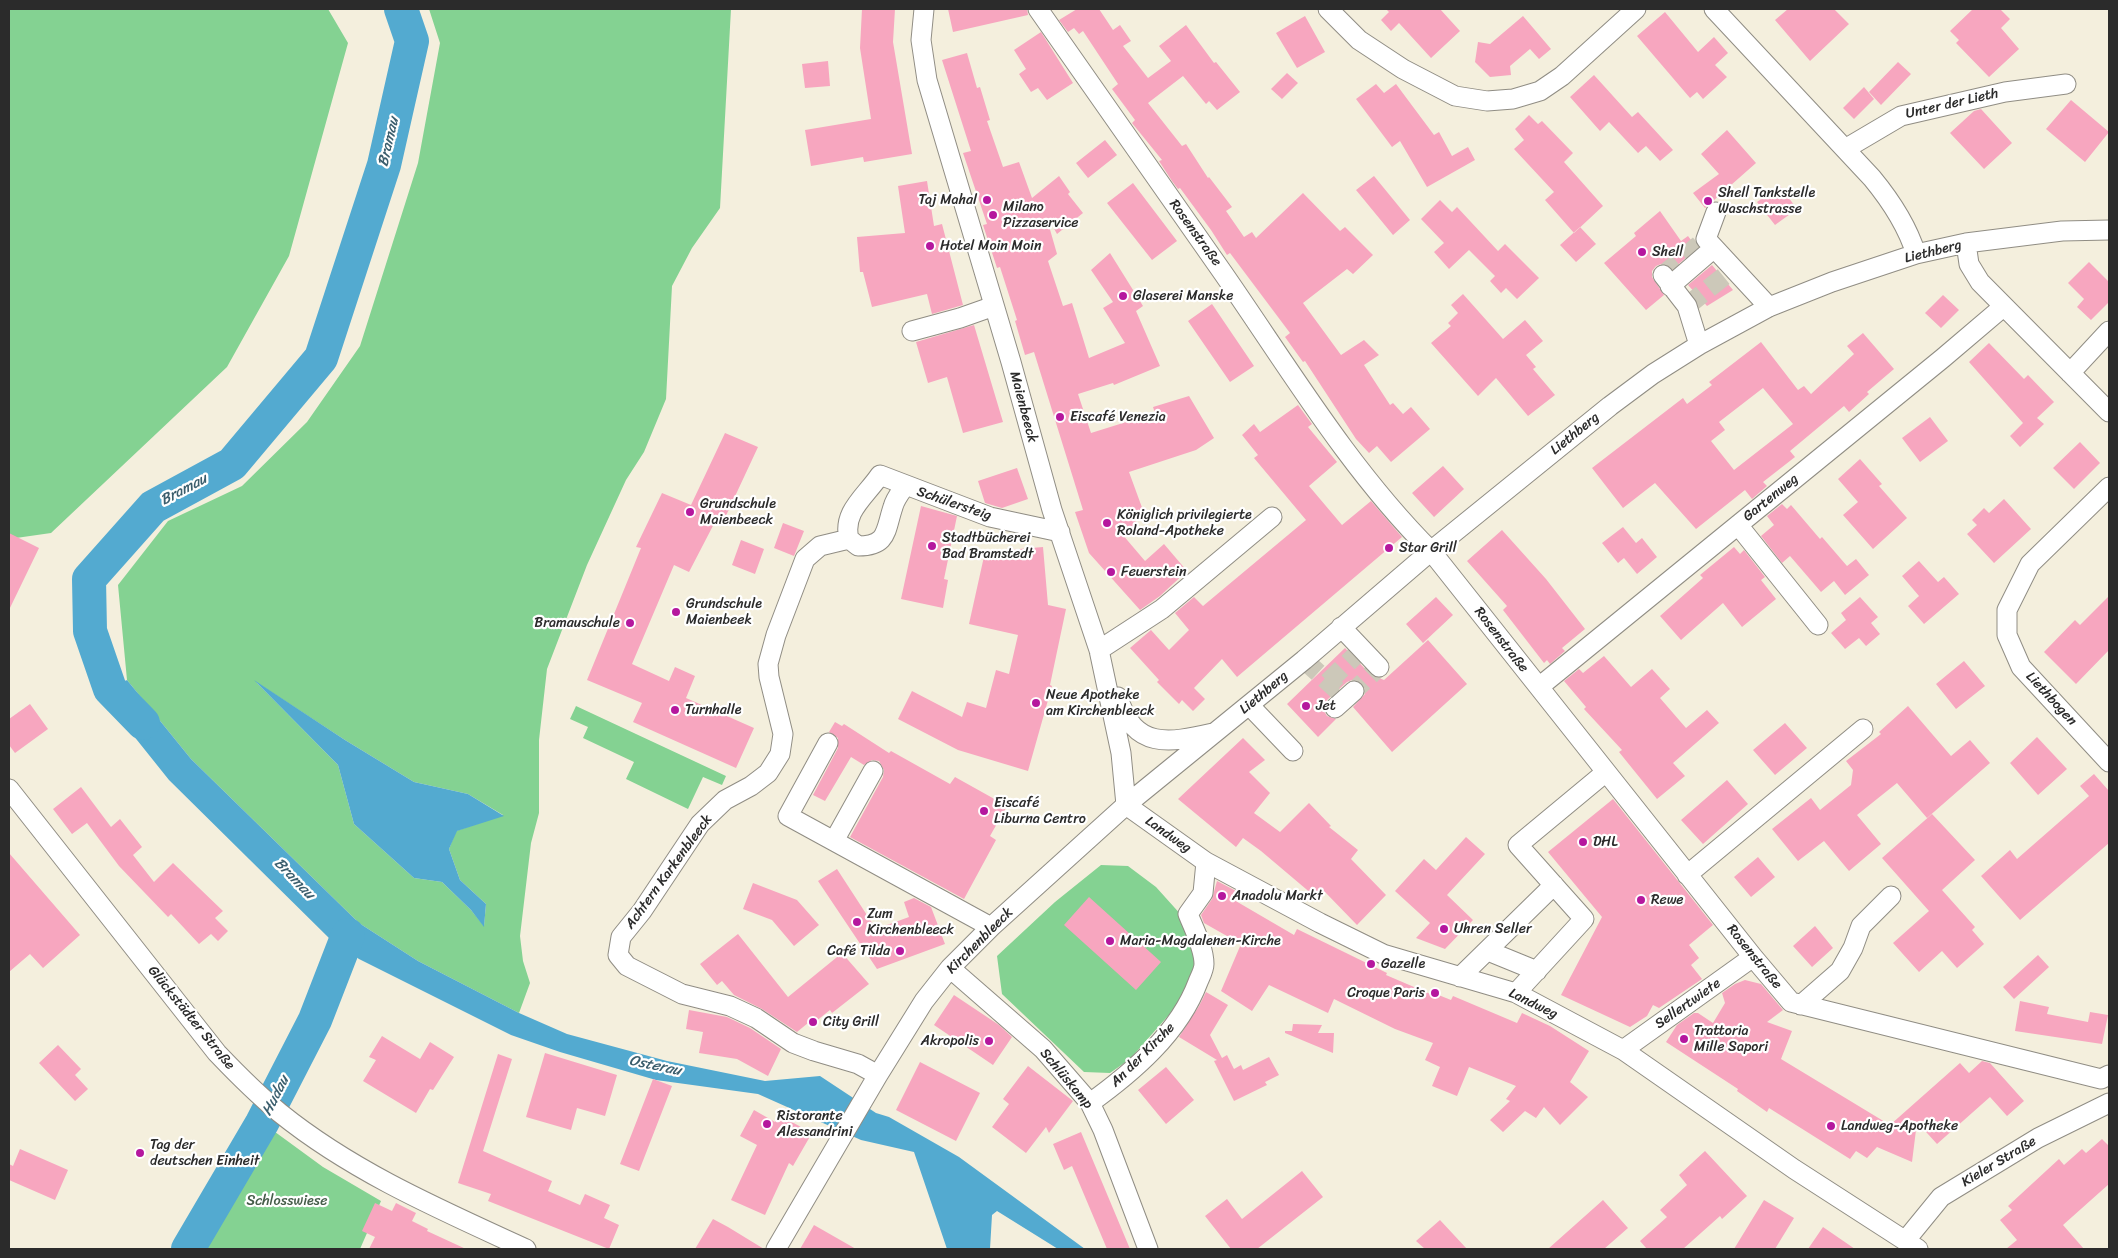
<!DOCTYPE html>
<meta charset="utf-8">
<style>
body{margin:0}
#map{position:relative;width:2118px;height:1258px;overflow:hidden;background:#f4efdd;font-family:Sriracha,sans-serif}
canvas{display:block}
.frame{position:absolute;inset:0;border:10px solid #2b2b2b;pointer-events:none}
</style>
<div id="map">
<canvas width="2118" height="1258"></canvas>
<div class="frame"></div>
</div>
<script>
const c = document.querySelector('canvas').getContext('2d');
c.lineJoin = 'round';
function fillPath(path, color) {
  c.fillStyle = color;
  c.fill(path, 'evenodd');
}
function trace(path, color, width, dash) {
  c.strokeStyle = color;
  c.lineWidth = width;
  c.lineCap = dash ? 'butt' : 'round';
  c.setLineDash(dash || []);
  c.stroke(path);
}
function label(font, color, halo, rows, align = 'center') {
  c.font = font + ' Sriracha,sans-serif';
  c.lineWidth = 4.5;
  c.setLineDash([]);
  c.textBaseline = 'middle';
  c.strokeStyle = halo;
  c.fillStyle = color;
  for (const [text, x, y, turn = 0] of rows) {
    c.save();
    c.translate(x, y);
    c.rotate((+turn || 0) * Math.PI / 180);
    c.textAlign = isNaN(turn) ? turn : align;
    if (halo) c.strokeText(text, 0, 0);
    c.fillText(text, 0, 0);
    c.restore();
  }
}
fillPath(new Path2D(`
 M9 9H328L348 43 289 256 227 367 51 533 9 539Z
 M429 9H731L720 208 692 248 672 286 666 399 644 452 626 480 587 565 547 669 539 740V813L531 843 520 936 523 961 530 983 519 1013 418 961 359 923 191 759 127 680 118 585 168 521 242 486 307 422 360 346 418 163 440 43ZM256 682 345 740 414 782 468 794 503 815 456 831 449 849 460 880 486 904 484 926 471 910 442 882 414 878 354 824 338 765Z
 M576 706 726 776 722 785 703 777 688 809 626 779 634 762 583 738 588 727 570 719Z
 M1101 865 1128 866 1156 887 1183 917 1194 939 1196 967 1190 991 1130 1059 1110 1073 1084 1072 1002 994 997 956 1055 902Z
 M271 1129 323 1167 381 1201 360 1249H206Z`), '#84d292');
fillPath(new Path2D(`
 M127 680 191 759 359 923 418 961 519 1013 567 1034 667 1061 765 1081 820 1076 876 1113 889 1117 959 1157 1085 1249H1058L997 1211 992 1215 990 1249H947L914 1152 861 1140 758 1094 656 1080 560 1052 511 1035 359 959 329 938 169 780 101 695Z
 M254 680 345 740 414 782 468 794 504 816 457 831 449 849 460 880 486 904 484 927 471 910 442 882 414 878 354 824 338 765Z`), '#53aad0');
trace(new Path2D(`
 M143 723 110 689 90 631 89 579 153 507 232 464 321 358 384 165 412 41 401 9
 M188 1249 262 1123 315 1020 348 935`), '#53aad0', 34);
fillPath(new Path2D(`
 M862 9H895L893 42 912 154 864 162 863 157 811 166 805 130 871 119 860 48Z
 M948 9H1027L1028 15 953 32Z
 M1077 9H1099L1113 30 1120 25 1131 41 1123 46 1148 78 1171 61 1159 46 1186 25 1214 63 1216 62 1240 92 1217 110 1209 101 1206 104 1183 76 1148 103 1182 146 1186 144 1208 178 1209 177 1232 207 1226 211 1244 237 1252 232 1256 238 1303 193 1340 231 1345 227 1373 255 1353 274 1347 269 1303 303 1341 355 1364 340 1379 355 1364 365 1390 405 1393 403 1403 414 1411 407 1430 429 1391 462 1377 446 1369 453 1356 439 1305 361 1303 362 1285 337 1290 333 1230 253 1227 255 1211 230 1180 188 1178 189 1172 181 1159 161 1162 160 1132 123 1135 120 1112 89 1118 84 1083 31 1079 34 1074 28 1068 32 1059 20Z
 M1386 9H1440L1460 31 1431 58 1399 23 1391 31 1381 20 1389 12Z
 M1788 9H1834L1849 24 1810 61 1775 20Z
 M1973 9H2000L2010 19 2001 28 2019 49 1989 77 1956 43 1959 40 1950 31Z
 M1665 12 1698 52 1714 37 1728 53 1715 65 1727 77 1703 99 1697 92 1690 98 1637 36Z
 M1305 16 1325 52 1297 68 1276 33Z
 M1523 16 1551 49 1539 59 1530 49 1510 66 1511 75 1490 77 1475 62 1478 42 1490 44Z
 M1041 32 1073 83 1047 100 1038 88 1031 92 1019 74 1026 69 1014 50Z
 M967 53 977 88 980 87 990 120 987 121 1003 167 1019 162 1032 198 1059 176 1070 192 1068 194 1083 213 1057 234 1052 225 1049 226 1057 254 1048 261 1063 306 1072 303 1089 358 1125 343 1103 308 1113 302 1091 270 1110 253 1143 306 1136 311 1160 366 1114 385 1113 383 1078 394 1091 433 1155 413 1153 407 1189 396 1214 438 1196 450 1129 472 1144 513 1134 517 1138 529 1122 534 1145 561 1164 544 1187 571 1160 596 1140 610 1089 553 1075 512 1083 510 1034 352 1025 355 1015 321 1017 320 1000 267 997 268 983 225 987 224 963 153 971 151 942 60Z
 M828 61 830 86 805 88 802 64Z
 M1898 62 1911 74 1881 105 1869 92Z
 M1287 73 1298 83 1282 99 1271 89Z
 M1594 75 1632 117 1638 112 1673 150 1660 161 1646 146 1638 153 1609 122 1600 131 1570 97Z
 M1376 84 1384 93 1396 84 1434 135 1439 132 1452 156 1468 147 1475 160 1427 187 1400 141 1392 147 1356 99Z
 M1864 87 1874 99 1854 119 1843 108Z
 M2071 100 2109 132 2085 162 2046 129Z
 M1981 109 2012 143 1984 169 1950 133 1974 111Z
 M1529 115 1538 124 1542 121 1573 153 1564 162 1603 206 1574 233 1545 200 1554 192 1514 149 1524 140 1515 129Z
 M1727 130 1756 163 1705 208 1693 193 1719 174 1701 154Z
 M1105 140 1117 155 1088 178 1076 163Z
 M1374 176 1410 220 1393 235 1356 190Z
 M927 181 934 226 942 224 963 305 932 314 927 294 872 307 863 272H860L857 237 905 233 898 186Z
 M1133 183 1177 241 1152 260 1107 203Z
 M1780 186 1797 209 1775 225 1757 202Z
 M1440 200 1452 212 1457 207 1498 251 1505 244 1539 278 1517 299 1506 288 1501 293 1490 281 1495 276 1469 250 1449 269 1434 252 1444 243 1421 219Z
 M1660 211 1681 241 1688 236 1697 248 1673 269 1667 264H1661L1656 266 1652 271V277L1664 295 1646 310 1604 263 1636 236 1634 233Z
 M1580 227 1596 244 1576 262 1560 245Z
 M2089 262 2109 282V302L2091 320 2077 307 2084 299 2068 283Z
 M1712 265 1733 290 1707 306 1688 285Z
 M1463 294 1503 339 1525 320 1543 341 1526 355 1536 367 1533 369 1555 395 1528 416 1496 378 1478 396 1431 343 1451 326 1448 323 1458 313 1451 305Z
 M1943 295 1959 310 1941 328 1925 313Z
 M1212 304 1254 366 1230 382 1188 321Z
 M974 325 1003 422 963 433 947 377 928 383 916 342Z
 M1863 333 1894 369 1867 392 1869 394 1849 412 1844 406 1790 451 1795 457 1763 482 1767 486 1752 499 1745 490 1696 529 1655 483 1623 508 1592 468 1683 398 1687 404 1712 385 1709 382 1761 342 1798 390 1804 386 1811 394 1854 354 1847 346ZM1763 388 1793 424 1734 470 1711 441 1725 430 1719 422Z
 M1989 343 2024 379 2028 375 2054 402 2037 418 2044 424 2020 447 2010 436 2023 423 1969 362Z
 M1298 405 1312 424 1308 427 1337 462 1309 486 1342 525 1371 501 1402 537 1237 677 1222 659 1194 688 1205 699 1193 711 1182 700 1179 704 1157 682 1159 680 1130 648 1151 630 1169 650 1189 630 1175 613 1194 597 1203 606 1306 520 1254 458 1258 455 1242 435 1254 424 1260 432Z
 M1930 417 1948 441 1920 462 1902 438Z
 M725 433 758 447 723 522 717 518 689 572 674 565 632 664 669 681 675 667 695 676 686 698 754 728 736 768 633 722 642 703 587 680 641 548 636 547 662 493 691 505Z
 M2080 442 2100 463 2074 489 2053 468Z
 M1860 459 1882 484 1879 486 1907 518 1873 549 1843 515 1858 502 1838 479Z
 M1443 466 1464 489 1434 517 1412 493Z
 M1017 468 1028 499 1002 508 985 503 978 481Z
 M2004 499 2031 529 1994 563 1967 534 1977 525 1972 520 1984 508 1989 513Z
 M1782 504 1787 509 1791 505 1820 539 1822 537 1847 566 1856 559 1869 575 1845 595 1834 581 1821 592 1790 556 1782 563 1761 536 1774 525 1767 516Z
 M921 506 957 516 944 579 948 580 943 608 901 599Z
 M783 523 804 531 794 556 774 548Z
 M1623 527 1636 543 1642 538 1657 557 1637 574 1624 558 1618 563 1602 543Z
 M1502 530 1546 579 1585 629 1562 648 1565 651 1550 664 1547 660 1544 663 1503 610 1507 606 1467 561Z
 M9 533 39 548 9 610Z
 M741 540 764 549 755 574 732 565Z
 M1043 547 1048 605 1066 609 1050 685 1052 686 1028 771 958 750 898 719 912 691 962 717 967 702 986 708 996 670 1009 674 1018 635 969 624 985 552Z
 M1734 547 1740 554 1744 550 1765 577 1761 580 1776 599 1742 627 1723 603 1681 640 1660 616 1703 578 1700 575Z
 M1919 561 1938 582 1944 577 1959 594 1924 624 1908 606 1919 596 1902 576Z
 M2109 596V650L2076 684 2044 652 2075 620 2080 625Z
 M1436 597 1453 615 1423 643 1406 624Z
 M1860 597 1878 617 1871 623 1880 634 1866 646 1859 638 1845 649 1831 633 1846 620 1841 613Z
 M1428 640 1467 684 1392 752 1353 707 1365 694 1363 684 1358 681 1352 680 1347 682 1327 700 1324 705V711L1327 716 1336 719 1318 737 1287 704 1345 648 1371 675 1384 680Z
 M1604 656 1631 687 1652 669 1670 689 1660 698 1686 728 1707 710 1719 723 1673 763 1685 776 1657 799 1619 752 1622 750 1584 709 1586 707 1564 681 1579 669 1583 673Z
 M1964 661 1985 686 1956 709 1936 684Z
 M30 704 48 729 15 753 9 745V719Z
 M1908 706 1951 756 1970 740 1990 763 1927 818 1897 783 1857 815 1881 844 1849 871 1824 841 1798 861 1772 829 1811 798 1820 810 1851 785 1853 770 1846 761 1881 734 1879 732Z
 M835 722 842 726 844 724 889 753 891 751 950 784 955 777 1007 806 990 836 996 840 964 899 850 837 883 777 884 770 879 761 872 760 864 765 851 757 825 801 813 795 838 748V738L829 732Z
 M1785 723 1807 748 1775 775 1753 750Z
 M2037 737 2067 769 2038 795 2010 763Z
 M1243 738 1265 760 1249 772 1270 793 1254 813 1280 832 1309 803 1331 826 1329 827 1358 850 1351 859 1386 895 1357 925 1325 892 1319 900 1261 851 1243 838 1236 847 1178 799Z
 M2094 774 2109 791V843L2020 920 1981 876 2010 850 2017 859 2089 796 2080 786Z
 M1727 780 1748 804 1703 844 1681 820Z
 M81 787 111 827 120 819 142 847 133 855 154 882 173 863 223 911 215 918 228 931 218 941 211 934 199 944 171 914 168 917 119 866 87 823 72 834 53 809Z
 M1613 799 1713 925 1689 945 1699 958 1691 965 1702 979 1659 1008 1653 1005 1647 1016 1630 1027 1561 995 1602 917 1548 852Z
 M1932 814 1975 860 1942 890 1975 927 1972 930 1984 944 1957 968 1942 951 1919 972 1893 943 1929 911 1882 858Z
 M1466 837 1485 854 1447 895 1473 920 1445 949 1416 938 1430 923 1395 891 1424 859 1436 870Z
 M9 853 80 935 43 968 30 954 9 972Z
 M1758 857 1775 877 1751 897 1734 877Z
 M837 869 876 929 909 917 904 902 914 898 931 907 945 944 877 969 818 881Z
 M1217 881 1238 892 1234 900 1294 935 1297 929 1387 973 1386 975 1435 996 1436 994 1451 1000 1453 996 1517 1023 1522 1013 1550 1026 1589 1051 1570 1082 1588 1097 1560 1125 1544 1107 1536 1118 1525 1111 1503 1132 1490 1120 1510 1101 1506 1099 1516 1086 1469 1067 1457 1096 1432 1086 1440 1067 1425 1060 1433 1043 1395 1029 1334 999 1328 1013 1269 985 1252 1011 1221 991 1241 944 1204 923 1201 915 1212 899Z
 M753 883 797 900 819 925 794 946 772 920 743 909Z
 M1089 897 1161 962 1136 990 1064 925Z
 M1815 926 1833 948 1812 967 1793 946Z
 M738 934 788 997 842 953 869 984 832 1013 830 1010 810 1026 808 1023 797 1032 762 1009 734 995 722 981 717 985 700 964Z
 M2038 955 2049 967 2014 999 2003 987Z
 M1745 980 1761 984 1783 1010 1767 1022 1792 1031 1781 1059 1890 1125 1960 1063 1969 1073 1982 1061 1990 1063 2024 1101 2007 1116 1990 1097 1937 1144 1917 1122 1912 1162 1877 1147 1867 1158 1856 1151 1850 1159 1769 1108 1767 1112 1737 1091 1738 1089 1666 1042 1677 1025 1694 1013H1698L1713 1023 1725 1003 1722 993 1735 984Z
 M1206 992 1228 1005 1210 1035 1222 1058 1227 1055 1234 1069 1241 1065 1243 1070 1269 1057 1279 1075 1265 1082 1267 1085 1234 1101 1214 1061 1217 1060 1179 1037 1199 1006Z
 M954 995 999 1025 1012 1037 993 1065 934 1025Z
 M2020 1001 2049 1007 2047 1014 2088 1022 2090 1012 2108 1015 2102 1044 2015 1031Z
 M689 1010 727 1017 750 1028 781 1049 768 1076 737 1059 699 1053 703 1032 686 1029Z
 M1293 1024 1322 1025 1318 1033H1334L1333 1053 1285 1033V1031H1292Z
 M382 1036 420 1059 430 1042 454 1057 433 1090 430 1089 416 1113 363 1081 376 1060 369 1057Z
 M58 1045 81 1069 75 1075 88 1089 75 1101 39 1063Z
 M545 1053 617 1075 605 1116 577 1108 571 1130 526 1117Z
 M498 1054 512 1059 483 1151 552 1181 548 1191 580 1205 585 1194 610 1205 604 1218 619 1225 609 1249 488 1201 491 1194 458 1183Z
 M920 1062 980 1093 956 1141 896 1110Z
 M1028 1066 1073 1101 1049 1133 1046 1127 1026 1153 992 1127 1009 1104 1003 1099Z
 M1166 1067 1194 1100 1166 1124 1138 1090Z
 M653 1079 672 1086 639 1171 620 1164Z
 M754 1110 775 1122 779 1115 812 1133 793 1166 789 1163 765 1215 731 1200 757 1145 740 1136Z
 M1081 1132 1130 1249H1107L1072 1166 1064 1170 1053 1144Z
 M2102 1139 2109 1146V1184L2063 1225 2084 1249H2006L2017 1240 2000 1220 2012 1210 2008 1206 2059 1159 2064 1165 2082 1149 2086 1153Z
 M20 1149 68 1170 55 1200 9 1180V1164L13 1166Z
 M1705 1151 1747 1196 1722 1219 1720 1216 1683 1249H1647L1640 1241 1667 1217 1660 1210 1687 1185 1679 1175Z
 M1302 1171 1323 1197 1257 1249H1231L1205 1216 1227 1199 1242 1219Z
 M1603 1200 1628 1228 1604 1249H1548Z
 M1764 1200 1794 1218 1775 1249H1734Z
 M375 1203 392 1211 396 1203 416 1213 412 1221 428 1229 427 1231 466 1249H369L375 1237 362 1231Z
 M713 1219 728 1227 764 1249H695Z
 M1440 1220 1467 1249H1425L1416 1241Z
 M814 1225 856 1249H800Z
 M1823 1227 1855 1249H1808Z`), '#f7a6bf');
trace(new Path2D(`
 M1663 275 1706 239
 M1687 306 1733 269
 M1304 660 1337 690 1354 691 1379 667
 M1328 682 1362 649`), '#ccc8b9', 19, [19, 9]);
const minor = new Path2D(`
 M924 9 921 40 927 80 1011 362 1052 510 1099 650 1121 753 1126 805
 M1038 9C1099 97 1162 185 1223 273 1289 368 1349 469 1431 551L1753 957 1791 1002 2101 1079 2109 1075
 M1328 9 1359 40 1403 69 1455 96 1487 101 1513 99 1540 91 1562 76 1636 9
 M1714 9 1872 178C1891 201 1907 225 1916 254
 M1845 149 1901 116 2005 92 2066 84
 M1716 212 1706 239 1769 307
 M1966 243 1969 264 1980 282 2109 412
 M1663 275 1687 306 1699 345
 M1670 286 1714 248
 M912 331 960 318 994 306
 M2070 373 2109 331
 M2109 487 2030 564 2007 610V635L2021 667 2109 762
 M1738 525 1818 625
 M849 539C842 512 865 497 880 475L990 517 1060 532
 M1341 627 1379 667
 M1099 650 1162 609 1272 517
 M1539 687 1943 358 2003 307
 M1118 697C1134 750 1169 743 1213 733
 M1249 705 1293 751
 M1335 708 1354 691
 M828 743 788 816 991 927
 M9 789 217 1053C237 1074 258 1095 280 1113 353 1172 441 1210 526 1249
 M1126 805 1206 862 1320 923 1383 954 1516 993 1623 1050 1794 1169 1918 1249
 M834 841 873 771
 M1687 875 1863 729
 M1488 951 1537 971
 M950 968 1043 1049 1090 1103 1103 1130 1148 1249
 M1460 977 1554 885
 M1516 993 1584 919 1518 845 1606 772
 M1801 1005 1840 971 1853 948 1861 926 1891 896
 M1623 1050 1753 957
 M878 1075 858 1064 814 1051 793 1043 756 1018 730 1006 682 994 627 966 618 955 621 937 642 911 700 824 725 800 751 786 768 773 780 754 783 734 769 677 768 664 776 635 805 559 820 546 849 539 858 546C888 546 885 531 893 507 895 499 900 493 905 486
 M1090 1103C1133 1072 1179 1033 1198 982 1200 977 1204 970 1204 964 1204 948 1194 929 1188 914L1203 893 1206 862
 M1905 1241 1941 1197 2038 1138 2109 1103
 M776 1249 878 1075 924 1001 950 968 991 927 1126 805 1304 660 1431 551 1610 406 1653 374 1699 345 1769 307 1832 282 1916 254 1966 243 2062 231 2109 230`);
trace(minor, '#908d84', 21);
trace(minor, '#fff', 19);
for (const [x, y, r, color] of [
 [987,200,5,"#b5179e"],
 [1708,201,5,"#b5179e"],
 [993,215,5,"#b5179e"],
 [930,246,5,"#b5179e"],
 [1642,252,5,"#b5179e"],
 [1123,296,5,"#b5179e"],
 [1060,417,5,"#b5179e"],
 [690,512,5,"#b5179e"],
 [1107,523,5,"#b5179e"],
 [932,546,5,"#b5179e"],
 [1389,548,5,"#b5179e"],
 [1111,572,5,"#b5179e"],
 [676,612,5,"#b5179e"],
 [630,623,5,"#b5179e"],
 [1036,703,5,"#b5179e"],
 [1306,706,5,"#b5179e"],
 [675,710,5,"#b5179e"],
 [984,811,5,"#b5179e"],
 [1583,842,5,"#b5179e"],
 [1222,896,5,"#b5179e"],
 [1641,900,5,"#b5179e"],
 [857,922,5,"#b5179e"],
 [1444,929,5,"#b5179e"],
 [1110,941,5,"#b5179e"],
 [900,951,5,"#b5179e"],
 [1371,964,5,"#b5179e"],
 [1435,993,5,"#b5179e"],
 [813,1022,5,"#b5179e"],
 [1684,1039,5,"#b5179e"],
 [989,1041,5,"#b5179e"],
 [767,1124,5,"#b5179e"],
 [1831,1126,5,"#b5179e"],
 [140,1153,5,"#b5179e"]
]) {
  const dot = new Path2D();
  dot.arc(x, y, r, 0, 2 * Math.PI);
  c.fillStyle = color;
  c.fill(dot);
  trace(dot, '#fff', 2);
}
label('14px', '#2b2b2b', '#fff', [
 ["Unter der Lieth",1952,104,-13],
 ["Rosenstraße",1195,233,54],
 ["Liethberg",1933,252,-14],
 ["Maienbeeck",1023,407,75],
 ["Liethberg",1575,434,-39],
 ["Gartenweg",1771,498,-39],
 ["Schülersteig",954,504,19],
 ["Rosenstraße",1501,640,52],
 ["Liethberg",1264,693,-40],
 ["Liethbogen",2051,699,47],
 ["Landweg",1168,835,35],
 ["Achtern Karkenbleeck",669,872,-54],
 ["Kirchenbleeck",980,941,-45],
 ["Rosenstraße",1754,957,51],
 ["Landweg",1533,1004,26],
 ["Sellertwiete",1688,1004,-35],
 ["Glückstädter Straße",191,1018,51],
 ["An der Kirche",1143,1055,-45],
 ["Schlüskamp",1066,1079,50],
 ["Kieler Straße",1999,1162,-31]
]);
label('14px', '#2b2b2b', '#fff', [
 ["Shell Tankstelle",1718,193],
 ["Waschstrasse",1718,209],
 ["Taj Mahal",977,200,"right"],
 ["Milano",1003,207],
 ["Pizzaservice",1003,223],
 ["Hotel Moin Moin",940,246],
 ["Shell",1652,252],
 ["Glaserei Manske",1133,296],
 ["Eiscafé Venezia",1070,417],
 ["Grundschule",700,504],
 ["Maienbeeck",700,520],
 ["Königlich privilegierte",1117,515],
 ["Roland-Apotheke",1117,531],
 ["Stadtbücherei",942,538],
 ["Bad Bramstedt",942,554],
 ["Star Grill",1399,548],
 ["Feuerstein",1121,572],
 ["Grundschule",686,604],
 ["Maienbeek",686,620],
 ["Bramauschule",620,623,"right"],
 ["Neue Apotheke",1046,695],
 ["am Kirchenbleeck",1046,711],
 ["Jet",1316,706],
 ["Turnhalle",685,710],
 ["Eiscafé",994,803],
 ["Liburna Centro",994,819],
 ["DHL",1593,842],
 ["Anadolu Markt",1232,896],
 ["Rewe",1651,900],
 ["Zum",867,914],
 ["Kirchenbleeck",867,930],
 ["Uhren Seller",1454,929],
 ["Maria-Magdalenen-Kirche",1120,941],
 ["Café Tilda",890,951,"right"],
 ["Gazelle",1381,964],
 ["Croque Paris",1425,993,"right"],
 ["City Grill",823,1022],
 ["Trattoria",1694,1031],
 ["Mille Sapori",1694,1047],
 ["Akropolis",979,1041,"right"],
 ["Ristorante",777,1116],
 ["Alessandrini",777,1132],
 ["Landweg-Apotheke",1841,1126],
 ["Tag der",150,1145],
 ["deutschen Einheit",150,1161]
], 'left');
label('14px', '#465d4a', '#fff', [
 ["Schlosswiese",287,1201]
]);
label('italic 15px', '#3b5e6d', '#fff', [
 ["Bramau",389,142,-77],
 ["Bramau",184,490,-28],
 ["Bramau",294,879,46],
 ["Osterau",655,1066,12],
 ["Hudau",276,1096,-63]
]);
</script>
